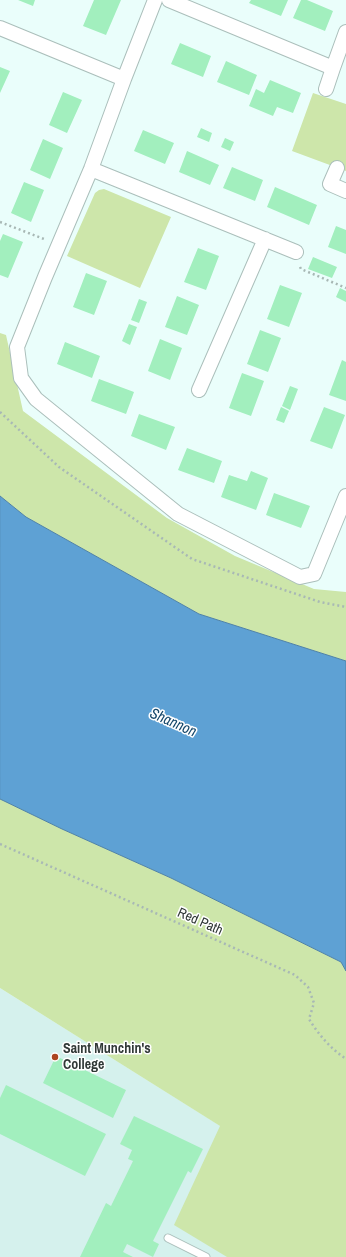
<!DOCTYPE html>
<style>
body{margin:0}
canvas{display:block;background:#eafefb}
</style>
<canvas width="346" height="1257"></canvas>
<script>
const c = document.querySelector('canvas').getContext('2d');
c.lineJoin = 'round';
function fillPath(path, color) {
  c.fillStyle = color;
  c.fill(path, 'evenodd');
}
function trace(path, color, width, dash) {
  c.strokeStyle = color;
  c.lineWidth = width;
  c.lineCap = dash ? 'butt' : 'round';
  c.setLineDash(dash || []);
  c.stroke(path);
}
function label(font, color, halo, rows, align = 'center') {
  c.font = font + ' "Archivo Narrow",sans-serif';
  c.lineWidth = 3;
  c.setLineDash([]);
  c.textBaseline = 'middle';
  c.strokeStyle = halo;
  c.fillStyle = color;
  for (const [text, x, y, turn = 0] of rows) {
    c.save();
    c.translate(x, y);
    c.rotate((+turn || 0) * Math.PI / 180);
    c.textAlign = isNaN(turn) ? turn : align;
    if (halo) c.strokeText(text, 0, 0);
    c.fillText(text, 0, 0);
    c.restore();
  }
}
fillPath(new Path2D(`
 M0 988 297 1174 272 1257H0Z`), '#d5f1ed');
fillPath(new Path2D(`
 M313 93 346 104V171L292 151Z
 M104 189 171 217 140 288 67 256 95 193 99 190Z
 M0 333 6 335 23 411 167 518 235 556 314 589 346 592V661L199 614 26 517 0 496Z
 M0 799 62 829 171 878 341 962 346 971V1257H227L174 1225 220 1126 0 988Z`), '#cde6aa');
const water = new Path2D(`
 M0 496 26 517 199 614 346 661V971L341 962 171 878 62 829 0 799Z`);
fillPath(water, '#5ea1d4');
trace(water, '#5082a5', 1);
fillPath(new Path2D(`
 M18 0H35L33 6Z
 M94 0H121L106 35 83 26Z
 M251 0H288L281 16 249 3Z
 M301 0H307L333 11 325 31 293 18Z
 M180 43 211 56 203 77 171 64Z
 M226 61 257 75 249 95 217 82Z
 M0 67 10 71 0 93Z
 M270 80 301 93 293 113 277 107 273 116 249 106 256 89 264 93Z
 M63 92 82 100 67 133 49 125Z
 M201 128 212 133 209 142 197 137Z
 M143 130 174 143 165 164 134 151Z
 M225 138 234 142 230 151 221 147Z
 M43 139 63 148 50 179 30 170Z
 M187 151 219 165 210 185 179 172Z
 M232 167 263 180 255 201 223 188Z
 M24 182 44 190 31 222 11 213Z
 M275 187 317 205 309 225 267 207Z
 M336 226 346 230V254L328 247Z
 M3 234 23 242 8 278 0 275V241Z
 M198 248 219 256 206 290 184 282Z
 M313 257 337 267 332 278 308 269Z
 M86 273 107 281 94 315 73 307Z
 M280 285 302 293 289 327 267 319Z
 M340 288 346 291V302L336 297Z
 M177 296 199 305 187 335 165 327Z
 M139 299 147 302 139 323 131 320Z
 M129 324 137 327 130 345 122 341Z
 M260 330 281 338 268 372 247 364Z
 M160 339 182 348 170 380 148 371Z
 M65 342 100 356 92 378 57 364Z
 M342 360 346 362V401L329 395Z
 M242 373 264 381 251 416 229 408Z
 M99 379 134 392 126 414 91 401Z
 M290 386 298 389 290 410 282 406Z
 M281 407 289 411 284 423 276 420Z
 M324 407 345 415 332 449 310 441Z
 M139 414 175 427 166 450 131 436Z
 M187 448 222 461 214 483 178 470Z
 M251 471 268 478 256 510 221 497 229 475 247 481Z
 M274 493 310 506 301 528 266 515Z
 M56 1056 126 1090 113 1118 43 1083Z
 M6 1085 106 1134 85 1176 0 1134V1098Z
 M134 1116 203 1149 191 1173 188 1171 153 1241 159 1244 153 1257 127 1244 123 1252 133 1257H80L106 1203 111 1206 133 1161 128 1159 132 1150 120 1144Z`), '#a2efbe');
const service = new Path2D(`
 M168 1238 206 1257`);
const minor = new Path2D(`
 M155 0 124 79 91 169 45 277 17 347 21 378 36 399 178 514 300 577 314 574 346 496
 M169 0 333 68 346 32
 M0 28 124 79
 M326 89 333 68
 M337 168 330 184 346 191
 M91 169 296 252
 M199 390 265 239`);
trace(service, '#abbfbb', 9);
trace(minor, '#abbfbb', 16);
trace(new Path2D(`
 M0 222 44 239
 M300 267 301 269 346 288
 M0 412 59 467 192 559 320 602 346 607
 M0 844 295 975 308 987 314 1003 309 1019C318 1034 331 1049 346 1059`), '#a8b8b5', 2.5, [2, 3]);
trace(service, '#fff', 7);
trace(minor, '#fff', 14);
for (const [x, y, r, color] of [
 [55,1057,4,"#ac4520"]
]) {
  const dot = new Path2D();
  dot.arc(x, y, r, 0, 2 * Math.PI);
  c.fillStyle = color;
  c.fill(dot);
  trace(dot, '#fff', 1.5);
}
label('14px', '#313937', '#fff', [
 ["Red Path",200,922,24]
]);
label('bold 14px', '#313937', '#fff', [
 ["Saint Munchin's",63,1049],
 ["College",63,1065]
], 'left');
label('italic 15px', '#15476a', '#fff', [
 ["Shannon",173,723,24]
]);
</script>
